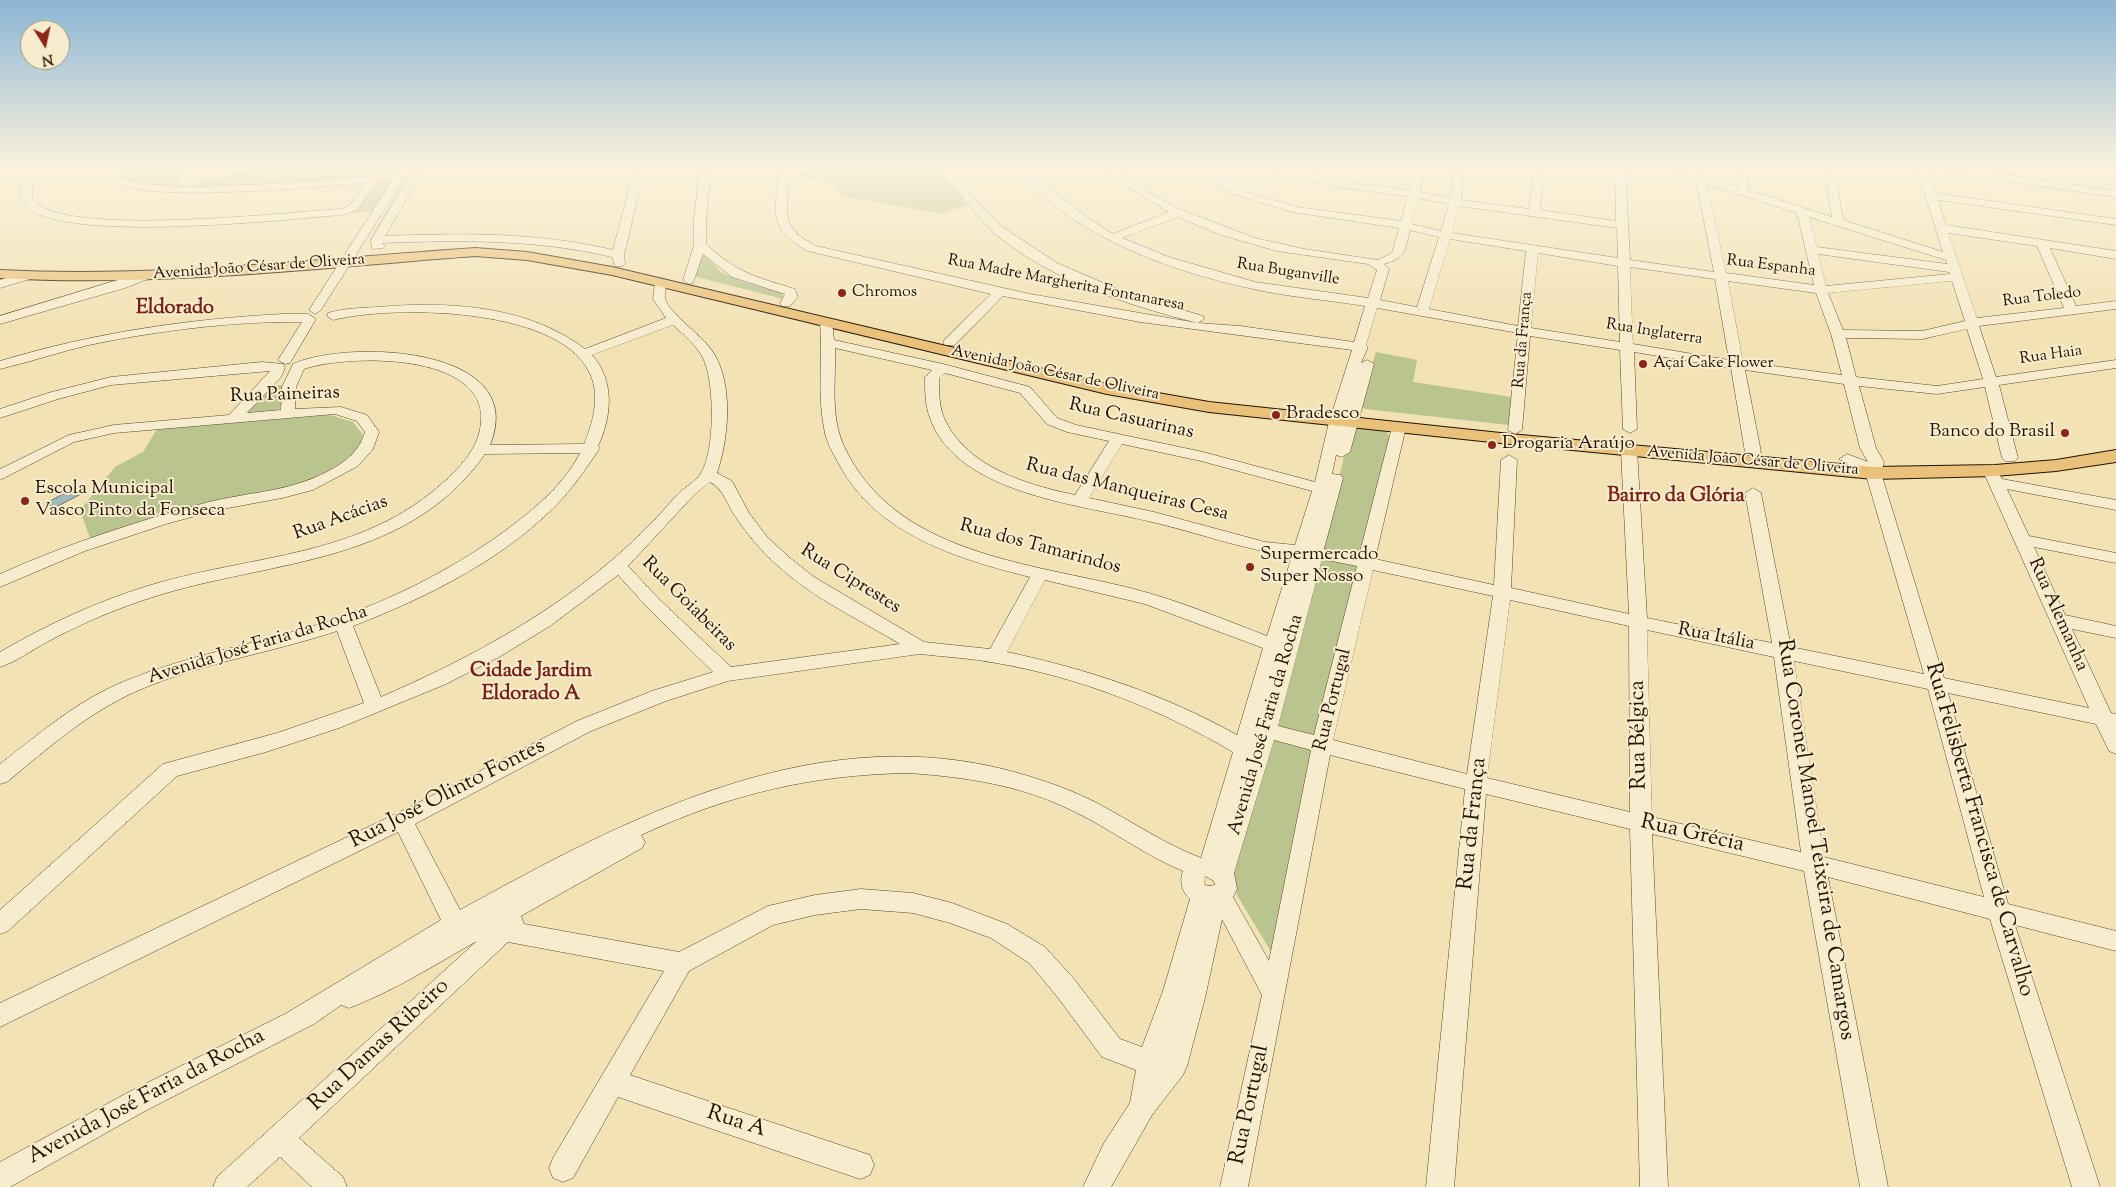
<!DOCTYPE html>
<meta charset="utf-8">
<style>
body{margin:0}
#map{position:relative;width:2116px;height:1187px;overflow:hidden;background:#f3e2b4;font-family:"Sorts Mill Goudy",serif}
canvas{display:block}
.north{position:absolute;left:20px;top:20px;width:50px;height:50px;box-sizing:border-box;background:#f7ecce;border:1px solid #a3957c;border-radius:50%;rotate:170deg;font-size:14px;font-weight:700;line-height:20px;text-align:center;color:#251300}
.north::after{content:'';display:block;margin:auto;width:18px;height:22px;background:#8f2418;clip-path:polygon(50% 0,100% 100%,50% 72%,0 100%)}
</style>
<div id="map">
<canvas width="2116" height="1187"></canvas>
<div class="north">N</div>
</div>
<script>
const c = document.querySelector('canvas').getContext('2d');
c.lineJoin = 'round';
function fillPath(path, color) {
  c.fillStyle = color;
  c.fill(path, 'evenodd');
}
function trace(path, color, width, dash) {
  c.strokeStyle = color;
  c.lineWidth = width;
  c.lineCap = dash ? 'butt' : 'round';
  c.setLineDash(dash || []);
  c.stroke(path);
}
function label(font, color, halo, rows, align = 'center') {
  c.font = font + ' "Sorts Mill Goudy",serif';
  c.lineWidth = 4;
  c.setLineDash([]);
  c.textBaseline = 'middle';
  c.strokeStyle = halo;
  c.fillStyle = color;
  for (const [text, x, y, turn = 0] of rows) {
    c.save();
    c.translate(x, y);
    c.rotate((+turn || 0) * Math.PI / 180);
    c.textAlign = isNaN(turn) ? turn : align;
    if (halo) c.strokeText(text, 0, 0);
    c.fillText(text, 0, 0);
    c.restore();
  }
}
fillPath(new Path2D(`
 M126 166H184L175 188 126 182 121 177Z
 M262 166H405L398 176 193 188 194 184Z
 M817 166H922C943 174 954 187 968 205L941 214 843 196 827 178 797 179 798 176Z
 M397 179 376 211 353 213 374 181Z
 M702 252 721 272 743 282 782 292 783 299 693 276Z
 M1376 352 1417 360 1413 382 1512 397 1509 425 1365 409 1359 405Z
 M282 385C287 394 283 402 278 411L245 413 274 386Z
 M330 415 353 422 363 435 358 451 340 466 314 480 163 515 90 538 80 510 115 467 143 452 157 429Z
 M1352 424 1383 427 1392 440 1273 955 1237 895 1234 874 1322 549Z`), '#b9c48f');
const water = new Path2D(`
 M71 490 81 494 56 507 45 504Z`);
fillPath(water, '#a1bab9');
trace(water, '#6f776f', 1);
const minor = new Path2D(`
 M39 166H51C41 177 28 182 33 200 63 238 287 212 341 209L349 206 365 183C319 187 273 191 227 192 188 193 148 195 110 181V172L115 166H126L120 173 119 177C152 189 191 187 225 186 283 184 340 179 397 174L402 166H412L321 310 315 314 309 310 392 181 376 182 357 210 342 215C296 218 32 249 21 197 18 183 29 174 39 166Z
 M415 166H425L385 236C462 233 538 232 613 250L635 166H645L624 255 625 263 623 266H615L612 257C536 239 460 240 382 243L385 246 383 248 372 249 371 240Z
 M701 166H711L706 218V244C737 273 756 277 795 289L798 297 790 306H782L780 303 785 294 732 277 703 254 693 283 689 284 683 280 694 245V218Z
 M778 166H788V173L802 166H815L789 181C786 217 781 227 816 246L1030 294 1198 323C1127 305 1049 280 993 232 976 216 964 196 947 181 941 174 931 172 925 166H939L949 172 1001 226 1057 263 1129 294 1203 316 1204 319 1198 323 1240 326 1354 342 1365 306C1328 300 1289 297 1253 289 1169 271 1069 235 1014 166H1025C1053 192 1080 214 1113 234L1169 212 1125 185 1102 166H1114L1155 196 1179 209 1255 238 1304 249 1378 260 1392 253 1399 228 1292 212 1233 194 1188 166H1201L1238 188 1279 172 1271 166H1284L1336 181 1409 190 1416 166H1426L1420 192 1450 198 1454 170 1444 166H1463L1461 200 1529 209 1534 166H1544L1540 210 1616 221 1615 166H1625L1630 260 1714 272 1696 180 1657 166H1673L1738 187V166H1748V190L1832 217 1824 166H1834L1843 220 1943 252 1916 166H1944L2116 191V197L1928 170 1935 193 2116 219V225L1938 200 1946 225 2116 251V259L2050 248 2076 306 2116 301V309L1979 326 1996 377 2116 360V368L1999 385 2018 458 2015 461H2005L2002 458 1985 387 1937 394 1859 386 1876 448 1884 462 1881 473 1944 678 2089 708 1983 471 1991 466 1996 468 2002 479 2116 500V510L2007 489 2029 536 2116 553V563L2034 547 2065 615 2116 626V638L2072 629 2111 713 2116 714V754L2109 751 2096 724 1948 693 2008 904 2116 931V951L2015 925 2100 1187H2072L1990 919 1828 877 1888 1187H1860L1804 871 1652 834 1668 1187H1640L1630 829 1486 794 1454 1187H1426L1465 789 1330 755 1248 1187H1220L1262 995 1222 919 1205 998 1187 1066 1183 1075 1152 1115 1111 1187H1083L1104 1143 1130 1103 1136 1070 1102 1057 1056 995 1029 963 991 938 950 923 913 913 861 909 815 915 773 925 689 971 630 1075 870 1155 874 1165 870 1175 860 1179 618 1097 573 1178 563 1182 553 1178 549 1168 553 1158 664 971 508 942 299 1138 343 1177 347 1187H312L280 1157 247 1187H213L217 1177 477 941C436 964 394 991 349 1008L341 1005 314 1024 145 1111 10 1187H0V1162L127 1093 285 1014 441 920 398 832 0 1027V1003L410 807 577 721 652 691 713 672 648 608 618 575 550 626 499 657 446 684 339 728 266 752 177 776 8 931 0 934V910L163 764 277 733 364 703 337 631C271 653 201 663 137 691 89 712 48 748 7 782L0 784V764C39 734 78 700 125 681 186 656 250 645 313 626 382 605 447 573 505 531 533 510 564 485 580 453L485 454C404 570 260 559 141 601 108 612 77 626 47 642 32 650 16 662 0 667V652C48 624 98 601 151 585 254 554 362 558 446 480 463 464 479 447 481 422 487 352 348 354 304 369L296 387 295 409 341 407 367 415 379 432 373 449 358 466 313 490 282 498 217 510 166 524 85 551 0 587V574C67 544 137 521 209 502 245 493 282 492 316 477 338 467 358 456 365 432L357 421 335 414 114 433 74 442 0 480V469L69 435 114 425 229 415 270 371 111 385 58 399 0 418V409L48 393 111 377 262 362 283 364 285 368 281 377 247 413 281 410 282 387 293 364C348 339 531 346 490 445L584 444C594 421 601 392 588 370 555 307 393 305 333 320L327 316 328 313C345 308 361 308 378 307 448 301 527 305 585 349L666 318 653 299 655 283 661 279 667 283C666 288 664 293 665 298 669 315 707 337 717 359 733 392 728 440 717 473L732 481 749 513 767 537 790 558 814 577 924 642 990 649 1030 577C958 559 878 535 840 466 833 453 826 442 824 428 817 393 823 357 820 322L821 319 826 318 832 322 834 340 943 364 1030 387 1057 418 1076 425 1203 452 1315 482 1329 422 1352 350 1140 322 1003 296 955 345H945L943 342 945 339 991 294 808 251C764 227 778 209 778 166ZM1289 175 1336 187 1408 196 1401 221 1297 207 1247 192ZM1707 184 1797 213 1814 285 1726 273ZM1418 198 1449 204 1441 231 1411 224ZM1459 206 1617 228 1618 258 1452 233ZM1178 217 1221 235 1277 251 1368 264 1377 270 1368 298 1255 282 1169 257 1122 238ZM1809 217 1946 260 1947 264 1817 247ZM1410 230 1439 237 1417 307 1380 300 1389 269 1384 264C1406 258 1405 250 1410 230ZM1948 233 2037 246 2064 308 1977 318ZM1450 239 1526 251 1518 326 1429 309ZM1538 253 1618 266 1620 342 1531 328ZM1818 254 1949 272 1950 274 1826 286ZM1630 267 1715 279 1729 360 1633 344ZM1728 281 1816 293 1831 334 1842 375 1743 362ZM1952 281 1965 321 1922 331 1843 330 1828 293ZM1377 308 1518 333 1508 430 1515 434 1522 430 1530 336 1620 350 1623 429 1630 433 1637 429 1634 352 1731 368 1745 452 1753 457 1761 452 1745 370 1844 384 1860 448 1868 462 1847 454 1839 459 1866 475 1924 674 1791 647 1761 493 1753 488 1745 493 1772 643 1647 618 1637 450 1629 445 1621 450 1629 614 1511 588 1517 460 1509 455 1501 460 1494 585 1375 559 1406 427 1399 423 1392 427 1359 556 1324 549 1343 478 1341 475 1332 474 1336 455 1342 457 1350 452 1374 364 1367 360 1361 363 1368 347 1366 345ZM673 325C684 335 696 345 703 358 715 382 715 451 701 473 696 482 683 488 676 496 596 590 493 648 381 697L353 626C428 597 509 557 564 497 577 482 589 464 600 448L598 446C612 417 615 380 592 355ZM1967 329 1983 379 1937 386 1856 377 1846 338 1922 339ZM835 348 932 370 925 377C925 391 925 405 930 418 957 495 1084 505 1152 522 1199 533 1244 550 1292 556L1267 636C1223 619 1180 601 1134 589 1032 563 894 555 844 446 830 416 836 380 835 348ZM945 373 1020 393 1047 424 1067 432 1109 441 1075 495C1028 485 968 468 945 420 939 408 939 392 939 378ZM1122 444 1201 461 1312 491 1295 545 1265 542 1154 512 1089 498ZM710 482C725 490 727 506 737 519 749 536 761 551 777 565 812 598 859 619 900 644L731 667 660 600 628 566 694 495ZM1322 559 1357 566 1314 735 1278 726ZM1373 570 1493 596 1467 774 1333 740ZM1045 580 1145 604 1263 648 1237 735C1166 695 1087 669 1007 652ZM1510 600 1629 626 1630 812 1487 778ZM1647 630 1774 657 1801 852 1652 817ZM920 654C945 657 971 658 996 663 1079 677 1160 709 1233 752L1201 858C1165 844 1134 823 1099 804 1076 792 1051 783 1025 775 823 714 632 815 460 910L415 824 591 731 666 701 728 681ZM1794 661 1928 689 1984 897 1824 857ZM1274 740 1311 750 1269 961 1233 897 1237 889 1234 873ZM908 773C966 777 1021 785 1073 811 1111 829 1144 855 1183 871 1179 880 1182 893 1190 899L1163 991 1142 1047 1120 1039 1074 979 1045 947 1007 924 952 903 913 893 861 889 815 895 768 906 679 952 524 924 521 916 642 848 645 842 641 835C730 794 810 775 908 773ZM1205 876 1214 881 1215 885 1208 886 1204 884Z
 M26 272 30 273 32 276 30 279 0 288V280Z
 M144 272 150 276 148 279 125 288 0 324V316Z
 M283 314H308L316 319 290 363 285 364 278 360 302 322C234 321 155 331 89 345 59 352 30 362 0 369V361C93 333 187 319 283 314Z`);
const major = new Path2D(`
 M475 248 527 252 612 267 1107 384 1209 402 1510 434 1873 467 1995 465 2056 460 2116 450V462L2056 471 1995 476 1873 479 1510 444 1209 412 1107 394 612 275 527 260 475 256C317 268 158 287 0 278V270C158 278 317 259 475 248Z`);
trace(minor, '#58472d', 1);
trace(major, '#251300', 2);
fillPath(minor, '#f7ecce');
fillPath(major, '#eac17a');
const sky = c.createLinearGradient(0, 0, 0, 332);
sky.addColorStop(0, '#8bb6d5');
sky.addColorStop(0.5, '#faf2dd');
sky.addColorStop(1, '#faf2dd00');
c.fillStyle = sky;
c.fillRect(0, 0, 2116, 332);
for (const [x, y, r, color] of [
 [842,293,5,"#8f2418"],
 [1643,364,5,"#8f2418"],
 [1276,415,5,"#8f2418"],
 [2065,433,5,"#8f2418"],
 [1492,445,5,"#8f2418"],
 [25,501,5,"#8f2418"],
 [1250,567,5,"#8f2418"]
]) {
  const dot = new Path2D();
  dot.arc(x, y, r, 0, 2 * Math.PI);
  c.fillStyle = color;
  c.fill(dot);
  trace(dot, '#f7ecce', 2);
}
label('16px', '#251300', '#f7ecce', [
 ["Rua Espanha",1771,267,7],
 ["Avenida João César de Oliveira",259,268,-4],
 ["Rua Buganville",1288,273,9],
 ["Rua Madre Margherita Fontanaresa",1066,284,11],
 ["Rua Toledo",2042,298,-7],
 ["Rua Inglaterra",1654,333,9],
 ["Rua da França",1524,340,-85],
 ["Rua Haia",2051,356,-8],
 ["Avenida João César de Oliveira",1055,374,12],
 ["Avenida João César de Oliveira",1753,462,5]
]);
label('16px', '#251300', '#f7ecce', [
 ["Chromos",852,293],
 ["Açaí Cake Flower",1653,364]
], 'left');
label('19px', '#251300', '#f7ecce', [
 ["Rua Paineiras",285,396,-2],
 ["Rua Casuarinas",1131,420,13],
 ["Rua das Manqueiras Cesa",1127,491,14],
 ["Rua Acácias",341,519,-20],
 ["Rua dos Tamarindos",1040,548,15],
 ["Rua Ciprestes",850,580,32],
 ["Rua Goiabeiras",688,605,45],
 ["Rua Alemanha",2057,615,66],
 ["Rua Itália",1716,638,11],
 ["Avenida José Faria da Rocha",258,646,-17],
 ["Rua Portugal",1334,700,-76],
 ["Avenida José Faria da Rocha",1267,725,-74]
]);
label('19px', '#251300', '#f7ecce', [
 ["Bradesco",1286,415],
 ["Banco do Brasil",2055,433,"right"],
 ["Drogaria Araújo",1502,445],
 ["Escola Municipal",35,490],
 ["Vasco Pinto da Fonseca",35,512],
 ["Supermercado",1260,556],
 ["Super Nosso",1260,578]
], 'left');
label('bold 20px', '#7a1f14', '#f7ecce', [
 ["Eldorado",175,310]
]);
label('bold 20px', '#7a1f14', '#f7ecce', [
 ["Bairro da Glória",1676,498],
 ["Cidade Jardim",531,673],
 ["Eldorado A",531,696]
]);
label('22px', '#251300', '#f7ecce', [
 ["Rua Bélgica",1640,735,-91],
 ["Rua José Olinto Fontes",448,795,-27],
 ["Rua da França",1474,824,-84],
 ["Rua Felisberta Francisca de Carvalho",1978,830,74],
 ["Rua Grécia",1692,835,13],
 ["Rua Coronel Manoel Teixeira de Camargos",1814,840,81],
 ["Rua Damas Ribeiro",380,1046,-43],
 ["Avenida José Faria da Rocha",147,1098,-28],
 ["Rua Portugal",1251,1105,-78],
 ["Rua A",736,1123,18]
]);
</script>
